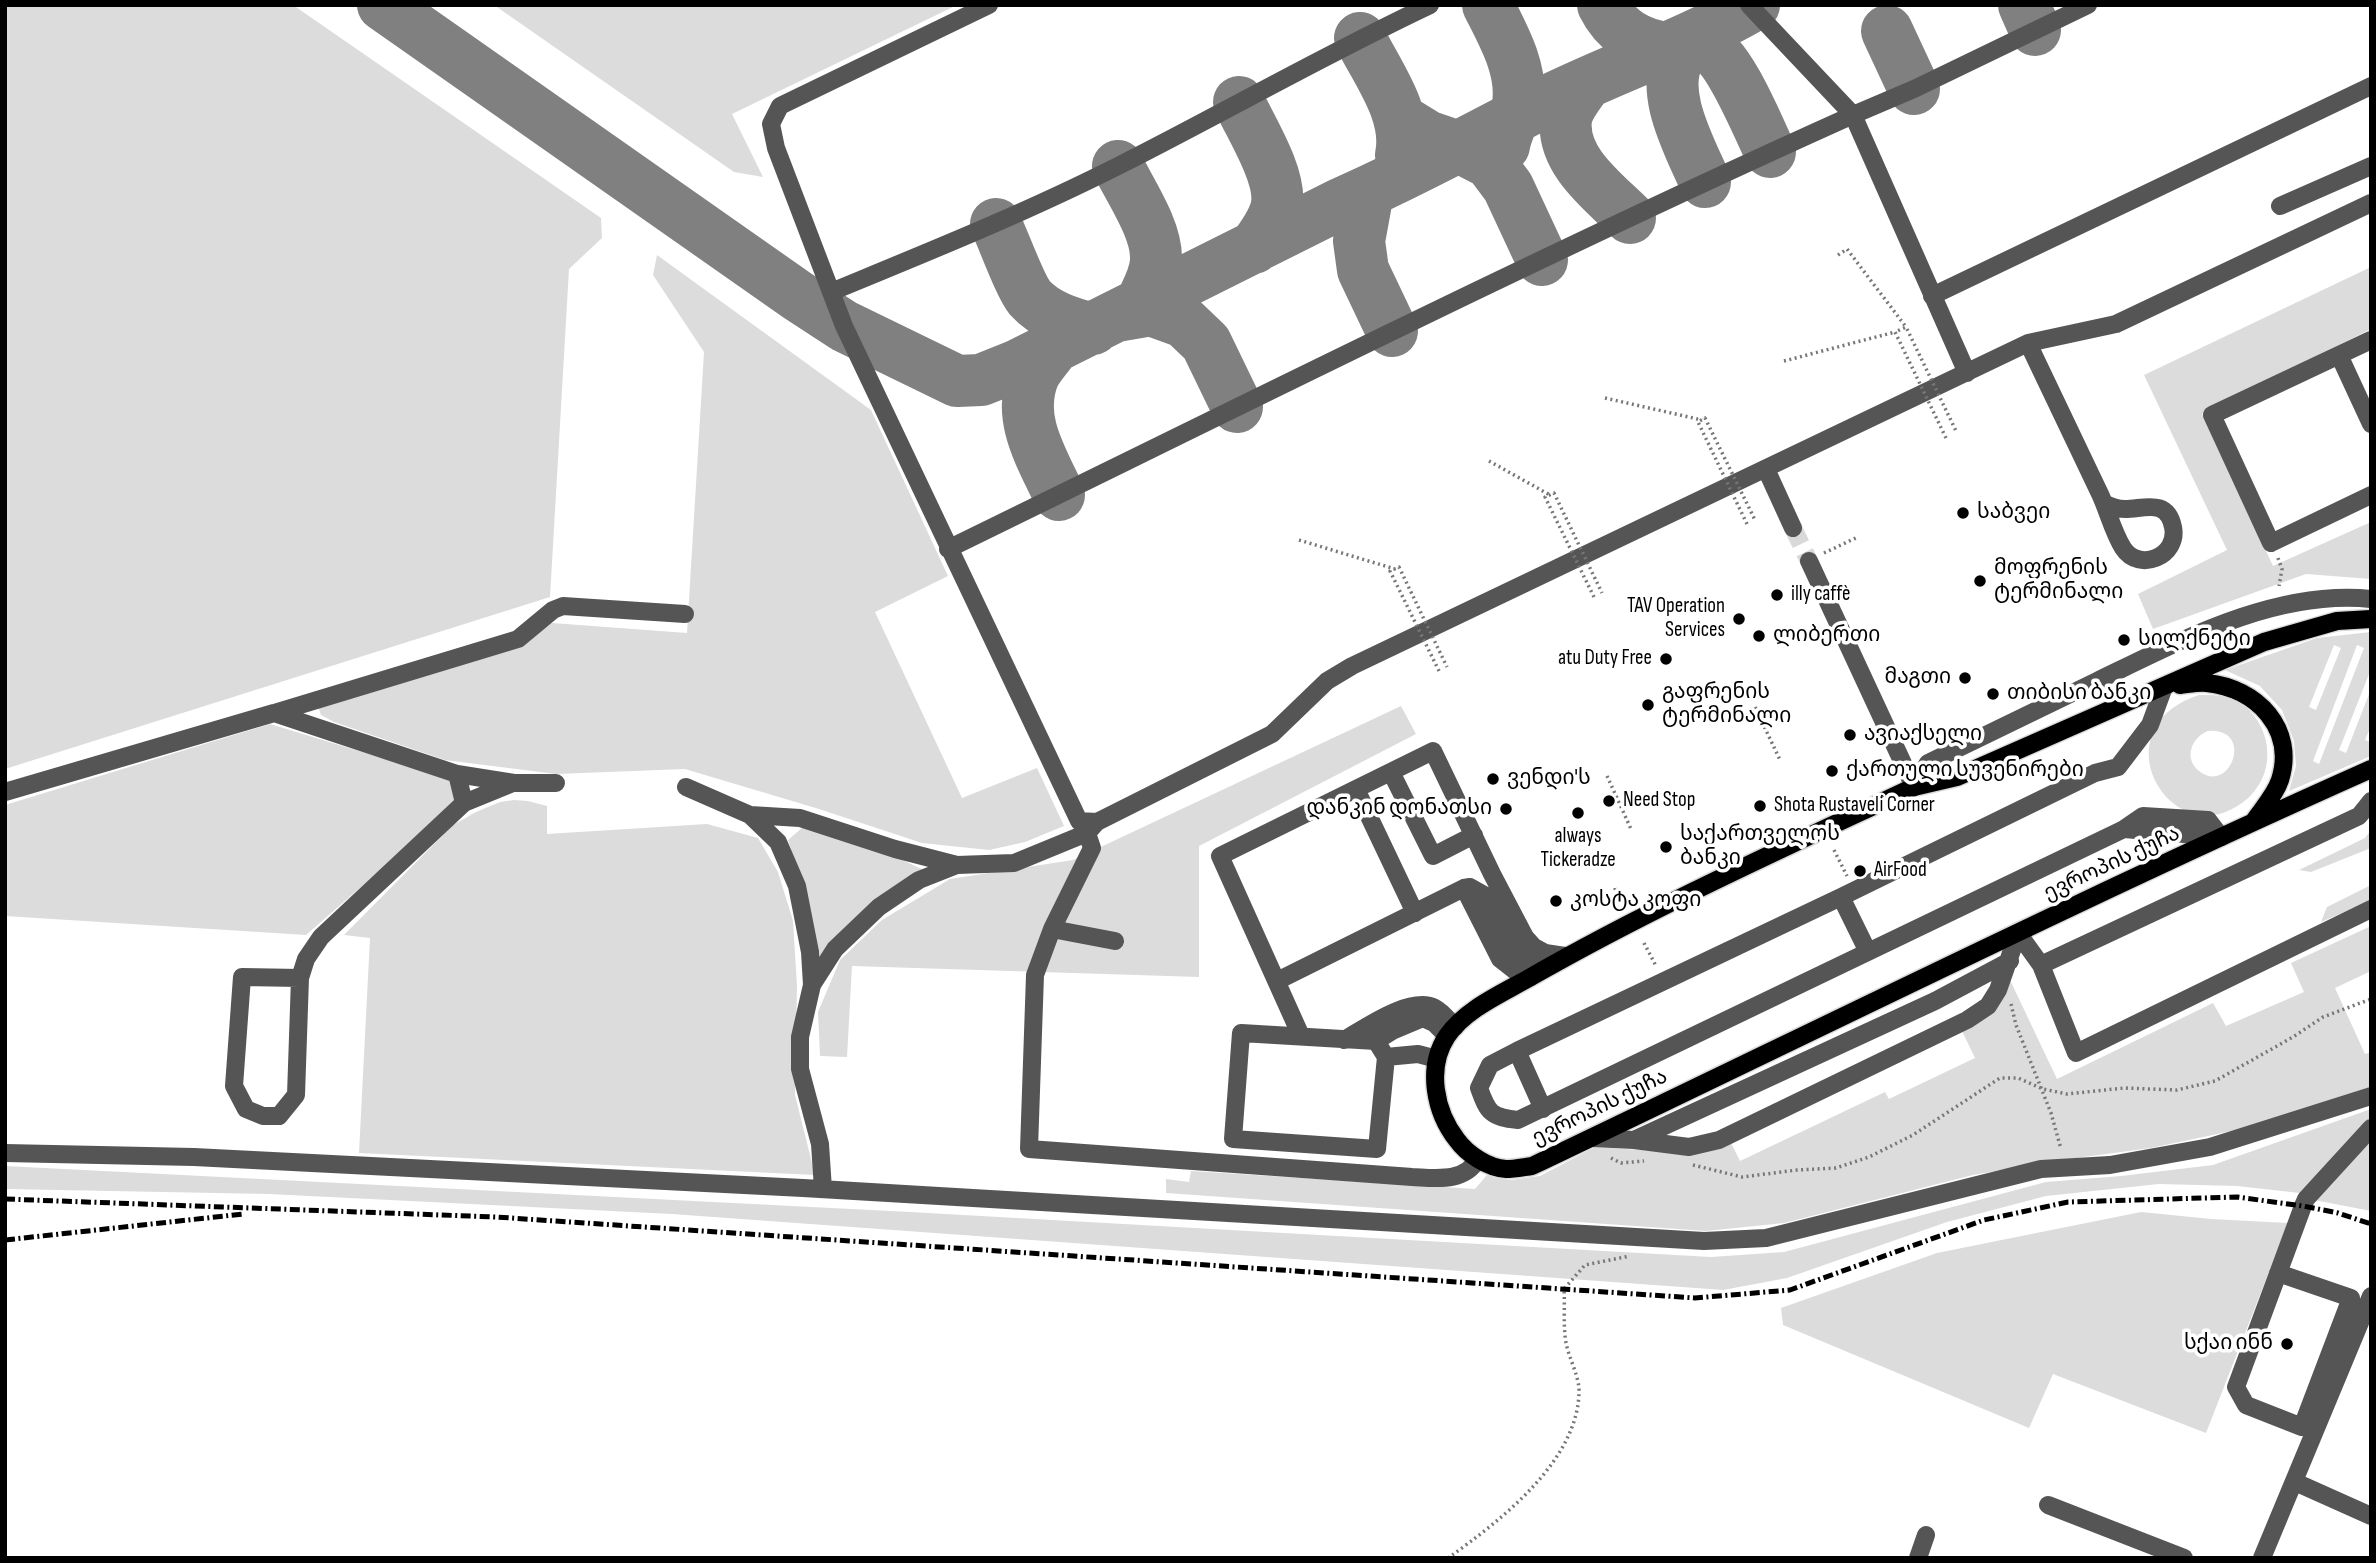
<!DOCTYPE html>
<meta charset="utf-8">
<style>
body{margin:0}
#map{position:relative;width:2376px;height:1563px;overflow:hidden;background:#fff;font-family:"Sofia Sans Condensed",sans-serif}
canvas{display:block}
.frame{position:absolute;inset:0;border:7px solid #000;pointer-events:none}
</style>
<div id="map">
<canvas width="2376" height="1563"></canvas>
<div class="frame"></div>
</div>
<script>
const c = document.querySelector('canvas').getContext('2d');
c.lineJoin = 'round';
function fillPath(path, color) {
  c.fillStyle = color;
  c.fill(path, 'evenodd');
}
function trace(path, color, width, dash) {
  c.strokeStyle = color;
  c.lineWidth = width;
  c.lineCap = dash ? 'butt' : 'round';
  c.setLineDash(dash || []);
  c.stroke(path);
}
function label(font, color, halo, rows, align = 'center') {
  c.font = font + ' "Sofia Sans Condensed","Noto Sans Georgian",sans-serif';
  c.lineWidth = 7;
  c.setLineDash([]);
  c.textBaseline = 'middle';
  c.strokeStyle = halo;
  c.fillStyle = color;
  for (const [text, x, y, turn = 0] of rows) {
    c.save();
    c.translate(x, y);
    c.rotate((+turn || 0) * Math.PI / 180);
    c.textAlign = isNaN(turn) ? turn : align;
    if (halo) c.strokeText(text, 0, 0);
    c.fillText(text, 0, 0);
    c.restore();
  }
}
fillPath(new Path2D(`
 M5 5H293L601 218 602 238 569 269 550 597 5 769Z
 M494 5H957L732 114 763 177 734 172Z
 M657 255 871 410 948 576 875 612 962 798 1037 768 1064 826 1025 842 989 850 922 843 819 809 685 769 556 774 445 760 334 722 321 715 318 706 522 645 552 623 687 633 704 352 653 275Z
 M2371 267V329L2202 414 2273 566 2371 522V579L2306 574 2153 629 2138 594 2227 550 2144 375Z
 M2371 632V669L2339 750 2346 753 2371 689V726L2365 740 2371 742V756L2289 791 2296 766 2294 741 2282 710 2260 686 2225 670 2317 638ZM2334 645 2341 648 2316 710 2309 707ZM2357 645 2364 648 2319 764 2313 761Z
 M2199 695C2212 695 2224 695 2236 701 2264 715 2275 752 2262 779 2255 793 2246 802 2232 809 2165 844 2101 727 2199 695ZM2208 731C2255 727 2231 796 2199 771 2183 758 2192 737 2208 731Z
 M1401 706 1416 734 1199 846V977L852 966 847 1057 820 1056 818 1012 840 960 882 920 950 879 1073 860Z
 M270 724 451 779 459 801 306 935 5 916V805Z
 M514 800 528 801 547 806V834L707 824 758 838 778 872 793 921 797 986 795 1095 815 1175 359 1153 370 938 344 935 453 825 476 812 500 802Z
 M803 827 872 846 926 871 816 970 794 859 788 840Z
 M2371 830V848L2311 872 2299 870 2365 838Z
 M2371 885V901L2321 922 2327 907Z
 M2371 926V971L2335 988 2365 1054 2371 1052V1087L2241 1129 2151 1148 2046 1162 1973 1175 1784 1223 1706 1231 1166 1193V1179L1189 1182 1191 1171 1475 1189 1487 1175 1510 1180 1540 1176 1595 1147 1686 1153 1730 1141 1740 1161 1885 1092 1889 1099 1975 1058 1962 1031 2010 980 2057 1079 2213 1003 2226 1026 2304 992 2291 963Z
 M2371 1109V1117L2300 1193 2237 1186 2159 1184 2046 1196 1947 1222 1787 1278 1723 1290 672 1214 269 1194 5 1189V1166L910 1212 1711 1257 1784 1252 2046 1182 2121 1176 2213 1165Z
 M2371 1140V1211L2314 1200Z
 M2141 1212 2211 1219 2288 1223 2206 1433 2053 1374 2029 1428 1783 1325 1781 1308 1937 1253Z`), '#dcdcdc');
trace(new Path2D(`
 M383 5 798 296 844 326 957 381 981 380 1016 366 1342 203C1409 174 1472 139 1537 106 1608 70 1685 45 1754 5
 M1488 5C1503 35 1523 69 1518 104 1515 118 1506 131 1504 146
 M1603 5C1616 31 1638 44 1667 48
 M2024 5 2035 30
 M1887 31 1914 89
 M1696 35C1692 41 1686 46 1682 52 1656 88 1690 147 1705 182
 M1360 38C1378 74 1409 114 1401 155
 M1679 43C1688 43 1697 42 1706 46 1730 57 1758 127 1770 152
 M1585 85C1578 95 1568 107 1566 119 1561 161 1604 192 1630 218
 M1239 102C1251 128 1281 175 1277 204 1275 220 1263 235 1254 248
 M1401 120 1427 136 1459 147 1490 163 1508 187 1542 260
 M1118 166C1131 192 1157 230 1156 259 1156 274 1148 288 1142 301
 M1368 192 1359 241 1363 270 1392 331
 M996 224C1004 241 1020 286 1030 298 1046 316 1071 323 1093 329
 M1116 316 1151 310 1184 322 1206 343 1237 407
 M1054 347C1048 356 1039 365 1034 375 1016 418 1041 456 1059 495`), '#808080', 52);
trace(new Path2D(`
 M1793 528 1809 561`), '#d9d9d9', 18, [18, 9]);
const major = new Path2D(`
 M2371 619 2337 621 2264 642 1957 777 1914 787C1784 848 1653 907 1529 978 1501 994 1466 1009 1447 1036 1426 1068 1435 1112 1457 1140 1467 1154 1488 1168 1506 1169 1514 1169 1524 1167 1532 1166 1811 1033 2088 895 2371 769
 M2180 685C2189 684 2199 682 2207 683 2257 688 2296 729 2280 780 2275 795 2263 808 2254 821`);
trace(major, '#dbdbdb', 21);
trace(new Path2D(`
 M1838 255 1847 249 1906 327
 M1784 361 1895 332
 M1605 398 1702 420
 M1489 461 1550 495
 M1299 540 1395 569
 M1824 553 1858 537
 M2278 558 2282 569 2279 586
 M1755 707 1780 760
 M1607 776 1631 829
 M1801 799 1804 805
 M1834 850 1847 876
 M1615 888 1616 894
 M1644 943 1656 966
 M2011 1004 2016 1025 2051 1113 2061 1149
 M1611 1158 1621 1163 1644 1161
 M1693 1165 1742 1177 1797 1170 1836 1168 1869 1157 1913 1135 2000 1078H2018L2043 1089 2067 1094 2124 1088 2177 1090 2215 1081 2293 1037 2323 1017 2371 999
 M1448 1558C1500 1521 1580 1460 1579 1389 1578 1374 1569 1358 1566 1343 1563 1325 1565 1306 1564 1289L1585 1265 1630 1256`), '#777', 3.5, [2, 3.5]);
trace(new Path2D(`
 M2280 206 2371 166
 M831 292 776 148 771 124 780 106 989 5
 M1932 296 2371 86
 M2371 340 2212 415 2271 543 2371 495
 M2028 343C2052 393 2076 444 2100 494 2108 511 2113 532 2123 548 2139 573 2179 556 2173 527 2167 498 2144 509 2125 509 2117 509 2111 507 2104 503
 M2339 355 2371 424
 M1967 373 1853 115 1914 89 2088 5
 M1766 469 1793 528
 M948 549C1249 402 1548 252 1853 115L1749 5
 M1809 561 1914 787
 M2164 687 2150 725 2118 767 2095 773 1841 897 1517 1051 1490 1065 1479 1088C1488 1113 1491 1117 1518 1120L2124 829 2221 837
 M1391 772 1433 856 1474 835
 M457 774 274 713 518 639 553 610 563 606 685 614
 M686 787 750 815 800 818 895 849 957 865 1014 863 1087 833 1097 822 1272 734 1327 681 1352 666 2028 343 2116 324 2371 203
 M1914 787 1928 763C1985 735 2041 708 2097 681 2180 641 2276 589 2371 599
 M1356 789 1415 913
 M5 792 274 713
 M464 803 513 783
 M750 815 778 842 797 886 810 952 812 985
 M1097 822 1079 821 844 326 831 292C928 252 1025 213 1118 166 1223 113 1324 55 1430 5
 M2124 829 2143 816 2208 820 2221 837
 M1087 833 1092 848 1052 929 1035 975 1029 1149 1412 1177C1436 1178 1464 1183 1478 1159
 M1464 888 1500 959 1514 970 1531 977
 M1841 897 1868 952
 M1052 929 1115 941
 M2018 933 2041 965 2359 816 2371 801
 M2041 965 2076 1053 2371 909
 M300 978 242 977 234 1086 246 1109 263 1116H279L296 1095 300 978 306 959 321 937 464 803 457 774 514 783H556
 M1277 981 1464 888 1470 887 1486 896 1516 952 1529 961 1547 967
 M1241 1033 1376 1041 1386 1057 1377 1149 1233 1139Z
 M1301 1036 1220 856 1433 751 1492 874 1525 937 1534 947 1545 953 1565 956
 M1344 1040C1365 1028 1411 995 1435 1008 1443 1012 1449 1021 1455 1027
 M1376 1041 1392 1031 1423 1018 1434 1023 1447 1036
 M1517 1051 1543 1109
 M1386 1057 1418 1054 1437 1059
 M1592 1138 1634 1140 1689 1147 1719 1140 1967 1020 1988 1006 1998 990 2018 933
 M1634 1140 1935 1001 2010 961
 M5 1153 194 1157 803 1188 1704 1241 1766 1238 2041 1169 2110 1165 2210 1147 2371 1096
 M823 1189 820 1144 800 1069V1037L812 985 835 949 879 907 919 880 957 865
 M2278 1273 2351 1298 2302 1427 2246 1405 2236 1387 2303 1206 2306 1199 2371 1128
 M2295 1482 2371 1516
 M2048 1505 2184 1558
 M1918 1558 1926 1535
 M2262 1558 2371 1296`), '#555', 18);
trace(major, '#000', 18);
trace(new Path2D(`
 M5 1199 496 1217 1695 1298 1790 1290 1984 1220 2068 1202 2237 1197 2303 1206 2338 1213 2371 1224
 M5 1240 243 1214`), '#000', 5, [10, 3.5, 2, 3.5]);
trace(new Path2D(`
 M1946 438 1895 332 1906 327 1957 433
 M1747 524 1698 422 1705 418 1755 520
 M1594 597 1545 497 1554 493 1602 593
 M1439 671 1390 571 1399 567 1447 667`), '#777', 3.5, [2, 3.5]);
for (const [x, y, r, color] of [
 [1963,513,7,"#000"],
 [1980,581,7,"#000"],
 [1777,595,7,"#000"],
 [1739,619,7,"#000"],
 [1759,636,7,"#000"],
 [2124,640,7,"#000"],
 [1666,659,7,"#000"],
 [1965,678,7,"#000"],
 [1993,694,7,"#000"],
 [1648,705,7,"#000"],
 [1850,735,7,"#000"],
 [1832,771,7,"#000"],
 [1493,779,7,"#000"],
 [1609,801,7,"#000"],
 [1760,806,7,"#000"],
 [1506,809,7,"#000"],
 [1578,813,7,"#000"],
 [1666,847,7,"#000"],
 [1860,871,7,"#000"],
 [1556,901,7,"#000"],
 [2287,1344,7,"#000"]
]) {
  const dot = new Path2D();
  dot.arc(x, y, r, 0, 2 * Math.PI);
  c.fillStyle = color;
  c.fill(dot);
  trace(dot, '#fff', 2.5);
}
label('21px', '#000', '#fff', [
 ["საბვეი",1977,513],
 ["მოფრენის",1994,569],
 ["ტერმინალი",1994,593],
 ["illy caffè",1791,595],
 ["TAV Operation",1725,607,"right"],
 ["Services",1725,631,"right"],
 ["ლიბერთი",1773,636],
 ["სილქნეტი",2138,640],
 ["atu Duty Free",1652,659,"right"],
 ["მაგთი",1951,678,"right"],
 ["გაფრენის",1662,693],
 ["ტერმინალი",1662,717],
 ["თიბისი ბანკი",2007,694],
 ["ავიაქსელი",1864,735],
 ["ქართული სუვენირები",1846,771],
 ["ვენდი'ს",1507,779],
 ["Need Stop",1623,801],
 ["Shota Rustaveli Corner",1774,806],
 ["დანკინ დონათსი",1492,809,"right"],
 ["საქართველოს",1680,835],
 ["ბანკი",1680,859],
 ["always",1578,837,"center"],
 ["Tickeradze",1578,861,"center"],
 ["AirFood",1874,871],
 ["კოსტა კოფი",1570,901],
 ["სქაი ინნ",2273,1344,"right"]
], 'left');
label('21px', '#000', '#fff', [
 ["ევროპის ქუჩა",2112,864,-25],
 ["ევროპის ქუჩა",1600,1108,-26]
]);
</script>
